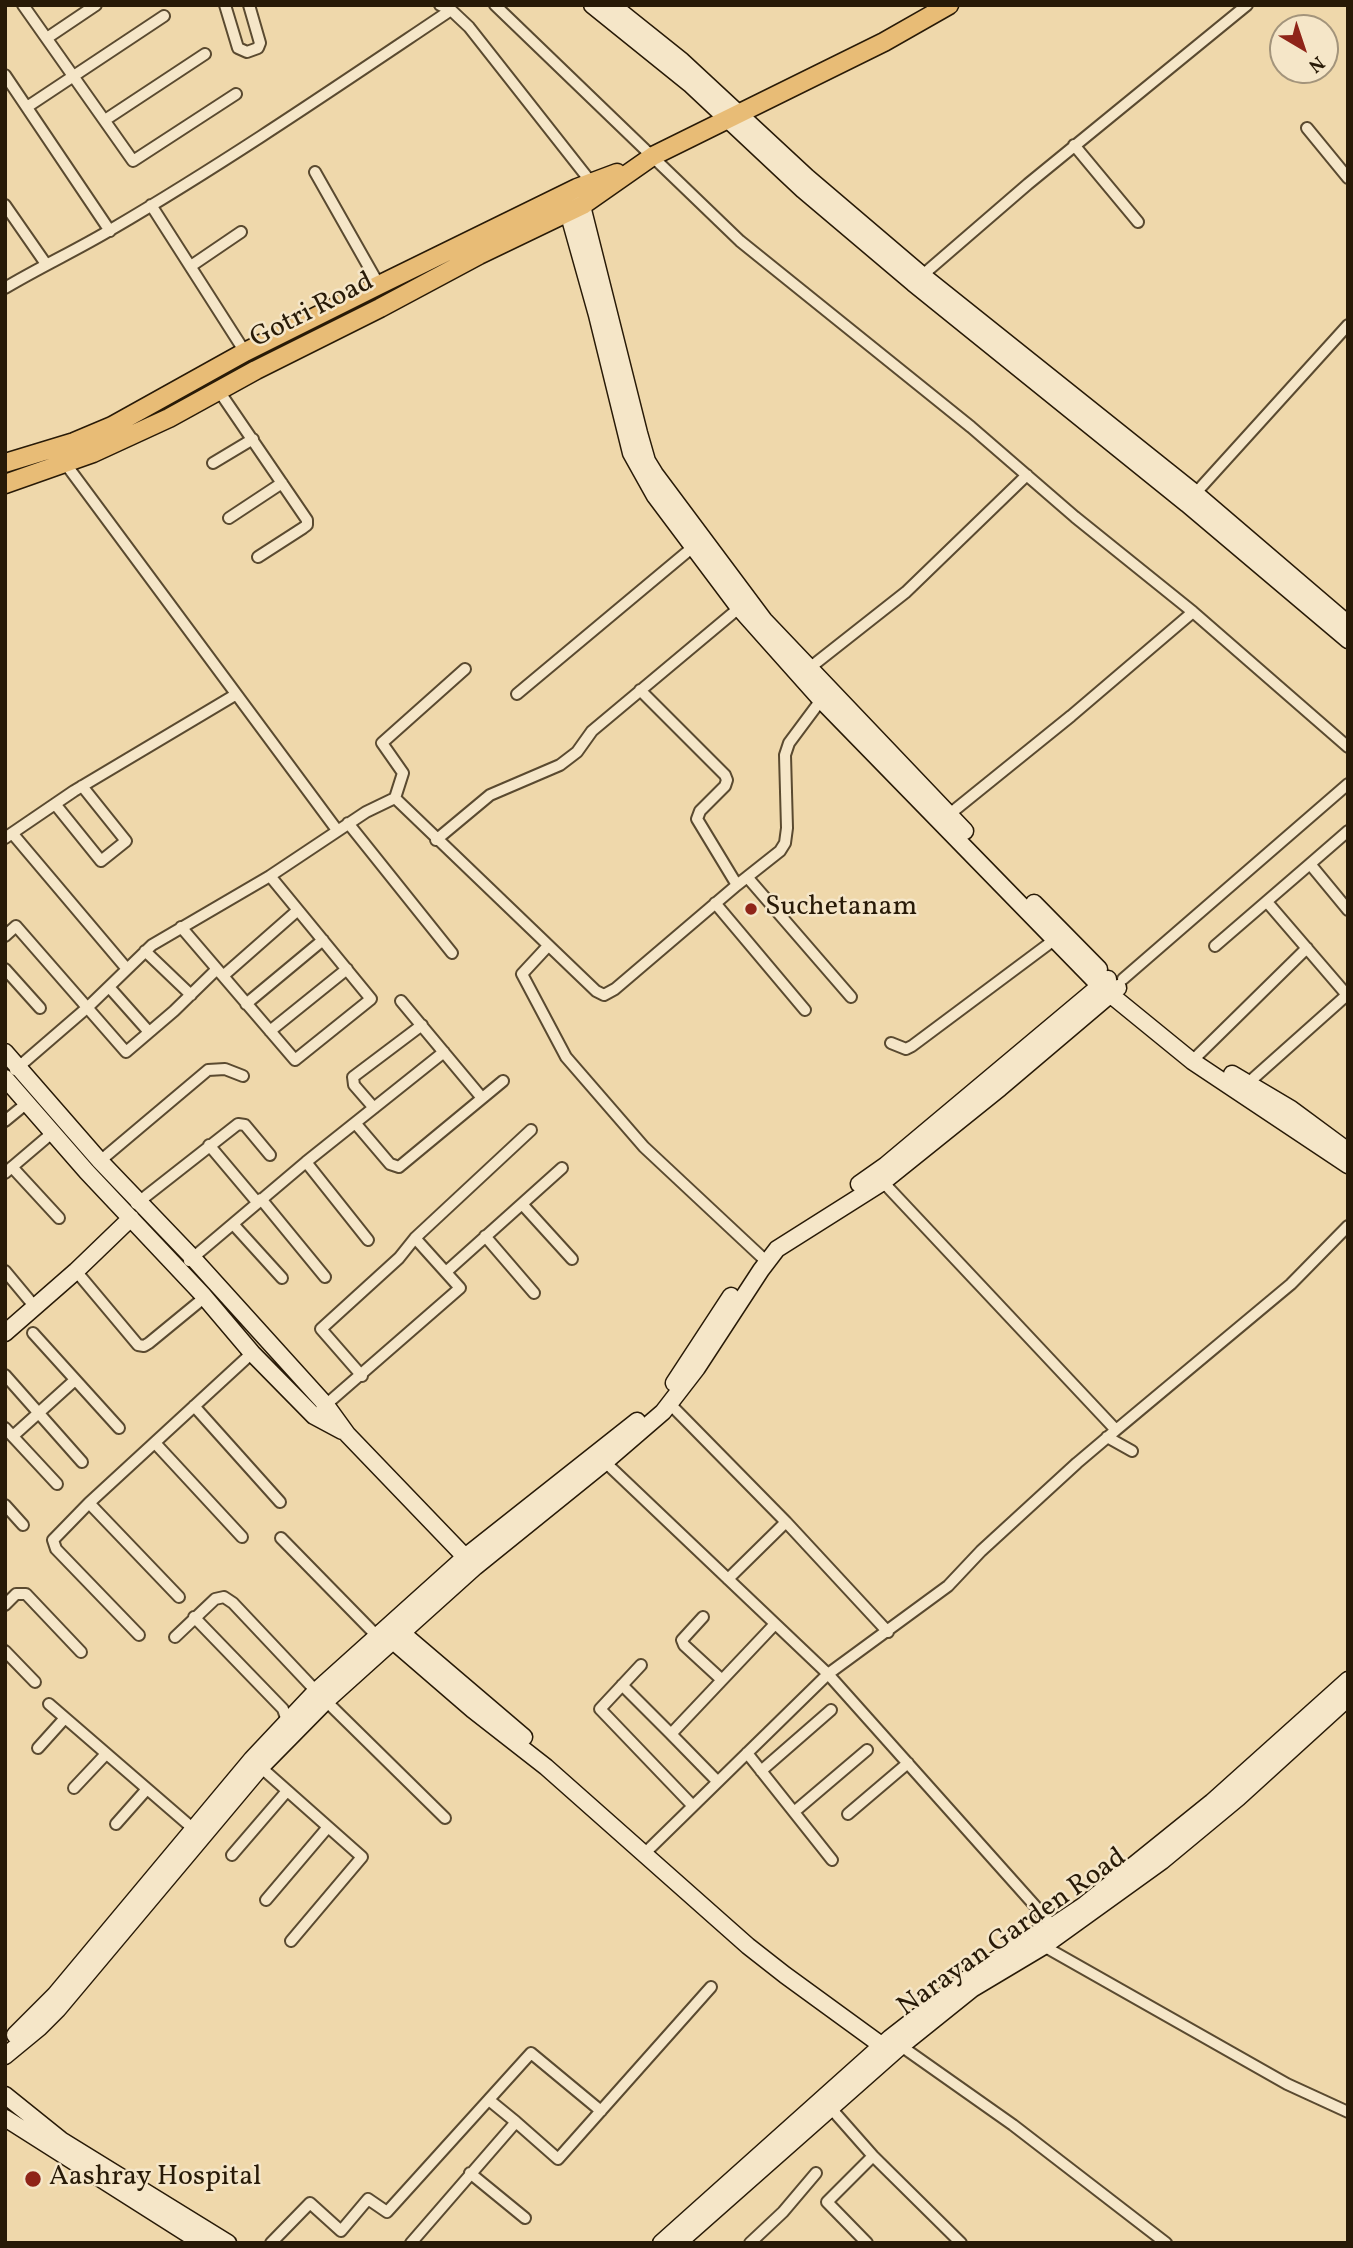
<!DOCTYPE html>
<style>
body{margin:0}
#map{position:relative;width:1353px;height:2248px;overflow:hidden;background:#efd8ab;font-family:Vollkorn,serif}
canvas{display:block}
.frame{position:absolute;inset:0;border:7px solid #281a07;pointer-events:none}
.north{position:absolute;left:1269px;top:14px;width:70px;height:70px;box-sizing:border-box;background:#f5e6c8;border:2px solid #a3947b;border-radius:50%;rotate:141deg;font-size:19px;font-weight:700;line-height:28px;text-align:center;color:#281a07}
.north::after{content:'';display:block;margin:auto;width:24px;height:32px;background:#8f2418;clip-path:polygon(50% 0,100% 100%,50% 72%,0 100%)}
</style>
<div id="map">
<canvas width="1353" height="2248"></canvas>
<div class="frame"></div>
<div class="north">N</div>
</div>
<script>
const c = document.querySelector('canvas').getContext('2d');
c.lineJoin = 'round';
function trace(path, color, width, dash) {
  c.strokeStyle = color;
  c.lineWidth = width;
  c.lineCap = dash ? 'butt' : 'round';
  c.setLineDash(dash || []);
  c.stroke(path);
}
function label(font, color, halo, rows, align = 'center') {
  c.font = font + ' Vollkorn,serif';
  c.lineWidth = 5;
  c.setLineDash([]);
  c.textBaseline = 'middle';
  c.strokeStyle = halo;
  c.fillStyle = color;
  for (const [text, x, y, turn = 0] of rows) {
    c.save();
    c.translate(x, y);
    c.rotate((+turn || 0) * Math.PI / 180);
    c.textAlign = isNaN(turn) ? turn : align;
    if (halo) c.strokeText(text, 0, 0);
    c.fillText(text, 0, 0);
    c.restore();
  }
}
const street = new Path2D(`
 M23 5 133 161 236 94
 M225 5 238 48 247 52 258 48 260 43 249 5
 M440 5 451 10 469 27 591 182
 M495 5 740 241 971 427 1075 517 1193 612 1348 747
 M47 38 96 5
 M5 75 110 231
 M27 107 164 16
 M105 120 205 54
 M1307 128 1348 178
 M1074 145 1138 222
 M315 172 379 285
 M5 205 46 264
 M151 205 245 352
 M191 266 241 232
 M918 279 1028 184 1247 5
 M5 288C40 267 77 250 112 229 228 161 339 85 451 10
 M219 391 307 520V525L303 528 258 557
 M65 463 337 830
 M213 463 253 439
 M1193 496 1348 325
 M229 518 282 483
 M807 670 906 592 1027 475
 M640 690 725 775 727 780 725 786 700 811 697 819 737 885
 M517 694 693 547
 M395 798 403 773 382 743 465 669
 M55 804 101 861 126 841 82 786
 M946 817 1071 716 1193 612
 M348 823 452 953
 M12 833 127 969
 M5 838 74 791 235 695
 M436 840 490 795 560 765 577 752 592 731 739 608
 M1310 864 1348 831
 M748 878 851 997
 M1267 902 1347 995
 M715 903 805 1010
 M181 927 295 1060 371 999 270 876
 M5 936 16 926 126 1052 174 1011 217 969
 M548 946 522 974 566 1057 644 1147 767 1262
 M1215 946 1310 864 1348 910
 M145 951 191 995
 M5 969 40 1008
 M223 976 298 910
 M1123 979 1348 784
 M109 987 149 1032
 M401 1001 482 1098
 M246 1004 323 940
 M270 1031 347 969
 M891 1043 906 1049 912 1046 1054 940
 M1192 1061 1307 948
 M15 1070 88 1007 152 945 270 876 366 812 395 798 596 991 604 995 615 989 737 885 780 851 785 843 787 828 785 755 789 743 821 700
 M1247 1084 1348 994
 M374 1108 354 1085 353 1077 422 1025
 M5 1121 27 1103
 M356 1124 390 1164 399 1167 503 1081
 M209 1145 257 1202
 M100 1161 208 1070 225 1069 243 1076
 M306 1162 368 1240
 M12 1167 59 1218
 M5 1173 52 1133
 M261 1199 325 1277
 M136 1204 238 1124 245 1125 270 1155
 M522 1204 572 1259
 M233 1224 282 1278
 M485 1236 534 1293
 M415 1238 531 1130
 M189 1261 306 1162 444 1052
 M5 1271 35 1307
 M76 1271 138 1345 144 1346 149 1343 205 1297
 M446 1272 562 1168
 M33 1333 119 1428
 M5 1375 82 1462
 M670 1404 786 1522 888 1632
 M194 1406 280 1502
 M321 1409 460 1288 415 1238 399 1258 321 1329 362 1376
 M5 1428 57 1484
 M1116 1430 1291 1284 1348 1226
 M13 1436 75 1380
 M1107 1437 1132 1451
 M155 1443 242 1537
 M605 1462 828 1674 1053 1926
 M89 1503 179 1597
 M5 1505 23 1525
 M281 1538 376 1635
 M728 1579 786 1522
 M5 1605 16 1594H26L81 1652
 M194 1617 283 1709 287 1721
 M703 1617 682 1640 684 1645 722 1680
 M139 1635 56 1549 53 1540 89 1503 252 1353
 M175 1637 215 1599 224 1597 233 1603 316 1691
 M5 1651 35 1682
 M641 1665 600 1709 692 1805
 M622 1685 671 1734 775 1624
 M326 1701 445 1818
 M49 1704 197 1832
 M671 1734 717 1781
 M38 1748 65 1718
 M747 1753 832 1860
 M256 1763 362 1857 291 1941
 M761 1771 831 1710
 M74 1788 106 1754
 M794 1812 867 1750
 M848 1814 908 1763
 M116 1824 147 1789
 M644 1854 828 1674 948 1586 981 1551 1077 1463 1116 1430 883 1182
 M232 1855 287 1791
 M266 1900 328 1827
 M1040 1944 1287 2084 1348 2112
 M901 2046 1013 2125 1166 2243
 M489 2100 516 2122
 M828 2105 873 2156 961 2243
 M470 2173 525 2218
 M271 2243 310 2203 341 2231 368 2199 387 2212 531 2053 601 2111
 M411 2243 516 2122 558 2159 711 1987
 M750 2243 783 2212 816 2173
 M867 2243 827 2202 873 2156`);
const secondary = new Path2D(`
 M592 5 690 84 803 190 913 283 1187 504 1348 640
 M612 5 682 61 807 177 922 275 1195 493 1348 624
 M579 194 639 433 647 461 655 474 764 620 965 831
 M565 201 597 315 631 453 655 496 739 608 821 700 1100 986 1192 1061 1348 1165
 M1034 903 1099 969
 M5 1052 100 1161 193 1258 326 1405 347 1434 471 1563
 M1232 1074 1291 1109 1348 1151
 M5 1078 87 1172 202 1294 252 1353 314 1416 342 1431
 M859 1184 886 1165 1108 979
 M5 1333 76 1271 131 1218
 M674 1383 731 1296
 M395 1627 524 1737
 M385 1634 473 1710 546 1767 748 1946 785 1975 888 2050
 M15 2035 55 1995 252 1759 316 1691 465 1557 637 1421
 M5 2056 39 2028 58 2009 261 1767 326 1701 475 1567 605 1462 663 1412 697 1368 761 1270 777 1249 883 1182 1000 1088 1118 988
 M5 2095 61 2140 228 2243
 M5 2118 202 2243
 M661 2243 890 2038 958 1985 1029 1937 1053 1926 1083 1906 1212 1802 1348 1680
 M678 2243 901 2046 972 1989 1044 1946 1162 1861 1238 1798 1348 1698`);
const primary = new Path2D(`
 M5 463 74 442 112 426 245 352 379 285 577 188 617 173
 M5 484 93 453 169 418 256 370 380 308 479 255 583 205 653 156 884 42 949 5`);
trace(street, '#5a4a30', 14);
trace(secondary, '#281a07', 19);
trace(primary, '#281a07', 21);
trace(street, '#f5e6c8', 10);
trace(secondary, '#f5e6c8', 16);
trace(primary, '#e8bc76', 18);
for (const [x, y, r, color] of [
 [751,909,7,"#8f2418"],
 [33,2179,9,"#8f2418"]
]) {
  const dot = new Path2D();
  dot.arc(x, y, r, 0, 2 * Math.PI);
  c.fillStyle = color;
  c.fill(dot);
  trace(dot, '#f5e6c8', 2.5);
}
label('28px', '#281a07', '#f5e6c8', [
 ["Gotri Road",313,312,-27],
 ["Narayan Garden Road",1013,1934,-35]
]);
label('28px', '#281a07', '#f5e6c8', [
 ["Suchetanam",765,909],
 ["Aashray Hospital",49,2179]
], 'left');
</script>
